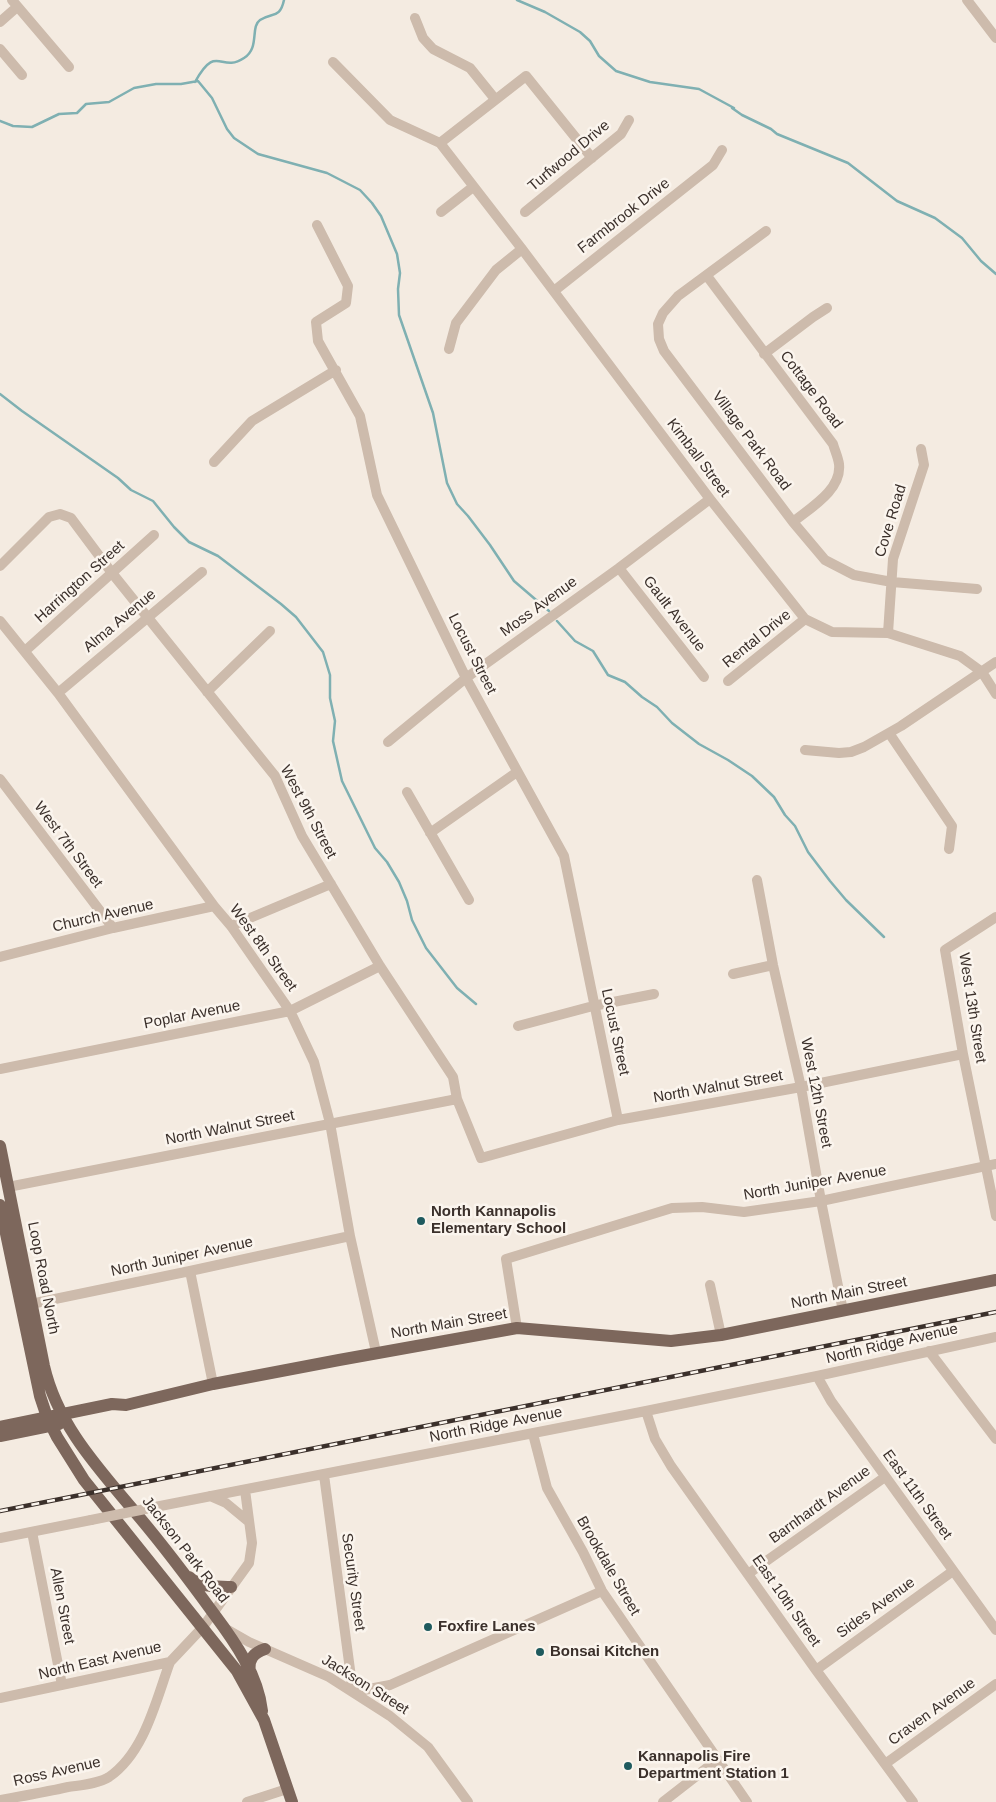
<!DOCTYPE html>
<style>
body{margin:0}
canvas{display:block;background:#f4ebe1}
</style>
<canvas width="996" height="1802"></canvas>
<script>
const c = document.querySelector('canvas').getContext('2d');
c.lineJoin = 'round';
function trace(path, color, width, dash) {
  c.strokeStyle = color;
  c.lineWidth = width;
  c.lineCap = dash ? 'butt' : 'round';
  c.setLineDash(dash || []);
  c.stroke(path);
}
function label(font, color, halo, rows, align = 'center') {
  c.font = font + ' Arial,sans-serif';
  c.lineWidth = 5;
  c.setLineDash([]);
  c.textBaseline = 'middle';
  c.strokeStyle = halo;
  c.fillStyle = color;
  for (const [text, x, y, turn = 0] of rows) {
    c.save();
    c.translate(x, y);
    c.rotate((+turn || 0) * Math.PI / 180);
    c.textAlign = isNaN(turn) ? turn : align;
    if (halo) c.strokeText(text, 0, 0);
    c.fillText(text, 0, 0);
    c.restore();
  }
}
trace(new Path2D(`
 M517 0 545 12 580 32 590 41 599 56 616 71 650 82 699 89 734 108H732L742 115 771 129 777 134 848 163 897 201 935 218 962 238 981 261 996 274
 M195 82C217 42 220 74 244 58 260 48 250 27 260 20 272 12 280 19 284 0
 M0 121 13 126 32 127 59 114 77 113 86 104 109 102 134 88 156 84H181L198 81 212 98 227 129 234 138 258 154 327 173 360 190 372 203 381 216 397 254 400 273 398 289 399 315 433 413 447 483 457 504 468 516 490 545 514 581 549 611
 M0 394 22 411 118 478 131 490 153 501 174 527 189 542 218 556 281 604 296 617 323 652 330 675V698L335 721 333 741 342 781 375 848 387 862 399 882 407 901 412 920 426 948 457 988 476 1004
 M557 621 575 641 593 651 608 675 625 682 642 697 657 707 672 723 699 744 728 760 752 776 774 797 785 815 795 826 808 852 830 881 846 900 884 937`), '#7fb0b2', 2.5);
trace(new Path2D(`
 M12 0 69 67
 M967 0 996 38
 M415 18 423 38 433 49 470 68 495 99
 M0 22 17 7
 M0 49 22 75
 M333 62 390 120 440 143 522 249 710 499 805 619 832 632 888 633 960 656 982 672 996 694
 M440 143 526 76 592 158
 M441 212 473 187
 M525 212 621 134 629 120
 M317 225 348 286 346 303 316 322 318 341 360 416 377 495 466 678 564 856 618 1120
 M766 231 678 296 663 313 658 324 659 339 664 351 793 522 825 560 854 575 892 582 977 589
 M707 276 833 444C835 451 838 457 839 464 842 490 810 508 793 522
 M554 291 713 165 722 150
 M449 349 456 323 496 270 522 249
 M764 354 813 317 827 308
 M214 462 252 421 336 370
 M0 566 49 517 60 514 71 518 112 573 275 776 302 836 380 966 453 1077 457 1099 481 1158 618 1120 801 1087 963 1054
 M619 568 704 677
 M0 621 58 693 214 906 231 926 290 1011 314 1062 330 1123 350 1236 376 1352
 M888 633 893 559 924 465 921 449
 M25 651 154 535
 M728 681 805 619
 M207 692 270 631
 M58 693 202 572
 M889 733 952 826 949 849
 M388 742 466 678 619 568 710 499
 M805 750 839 753 851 752 864 747 901 726 996 662
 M0 779 113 928
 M407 792 469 900
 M430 833 517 772
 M757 880 773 965 801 1087 821 1201 843 1311
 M996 917 945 950 963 1054 996 1216
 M231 926 331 884
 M0 957 113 928 214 906
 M733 974 773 965
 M518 1026 593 1006 654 994
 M0 1069 290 1011 380 966
 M8 1187 457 1099
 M190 1271 213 1384
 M710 1285 721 1335
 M26 1305 190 1271 350 1236
 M517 1328 506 1259 672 1208 702 1207 744 1212 821 1201 996 1164
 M929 1351 996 1439
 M817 1376 831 1401 996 1630
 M646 1411 655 1439 671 1466 816 1670 913 1802
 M533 1434 547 1488 583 1552 602 1591 747 1802
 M324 1475 353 1692 390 1685 602 1591
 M210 1496 226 1503 249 1522
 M155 1507 646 1411 817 1376 996 1337
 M32 1532 62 1685
 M0 1538 91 1520
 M748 1574 885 1477
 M228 1630 249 1642 329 1677 390 1716 428 1747 468 1802
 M816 1670 953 1571
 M0 1698 170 1662 203 1627 249 1563 252 1543 245 1490
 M885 1764 996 1684
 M0 1800C23 1796 46 1792 68 1787 81 1785 98 1784 109 1777 145 1752 156 1700 170 1662
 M247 1802 287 1789
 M663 1802 717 1760`), '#cdbbac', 10);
trace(new Path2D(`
 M0 1146 44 1366C58 1427 101 1471 140 1518 166 1549 190 1581 214 1614 235 1642 258 1675 262 1711
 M0 1205 40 1396 47 1417 57 1437 84 1480 237 1671 264 1720 292 1802
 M0 1427 112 1404 126 1405 213 1384 339 1360 517 1328 671 1341 721 1335 996 1280
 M0 1436 59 1424
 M189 1577C201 1588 216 1586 231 1587
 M250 1672C248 1660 253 1653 265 1649`), '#7d675c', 12);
const rail = new Path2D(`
 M0 1511 996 1312`);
trace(rail, '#3b302b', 4.5);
trace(rail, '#fbf5ee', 2.5, [8]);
trace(new Path2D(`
 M91 1520 155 1507`), '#cdbbac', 10);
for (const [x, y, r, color] of [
 [421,1221,5,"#1f5a5e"],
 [428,1627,5,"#1f5a5e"],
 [540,1652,5,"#1f5a5e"],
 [628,1766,5,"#1f5a5e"]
]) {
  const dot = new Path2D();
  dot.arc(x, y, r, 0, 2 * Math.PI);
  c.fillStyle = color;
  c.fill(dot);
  trace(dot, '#fbf5ee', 2);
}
label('15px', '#3b302b', '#fbf5ee', [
 ["Turfwood Drive",569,156,-40],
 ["Farmbrook Drive",624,216,-38],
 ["Cottage Road",811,390,53],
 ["Village Park Road",751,441,53],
 ["Kimball Street",698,458,53],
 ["Cove Road",891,521,-73],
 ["Harrington Street",80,582,-42],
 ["Moss Avenue",539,607,-36],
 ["Gault Avenue",674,614,52],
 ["Alma Avenue",120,621,-40],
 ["Rental Drive",757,639,-39],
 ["Locust Street",472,654,63],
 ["West 9th Street",308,812,62],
 ["West 7th Street",68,845,53],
 ["Church Avenue",103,916,-13],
 ["West 8th Street",263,948,54],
 ["West 13th Street",972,1008,81],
 ["Poplar Avenue",192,1015,-11],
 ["Locust Street",615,1032,78],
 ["North Walnut Street",718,1087,-10],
 ["West 12th Street",816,1093,79],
 ["North Walnut Street",230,1128,-11],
 ["North Juniper Avenue",815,1183,-10],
 ["North Juniper Avenue",182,1257,-12],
 ["Loop Road North",43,1278,79],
 ["North Main Street",849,1293,-11],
 ["North Main Street",449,1324,-10],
 ["North Ridge Avenue",892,1344,-13],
 ["North Ridge Avenue",496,1425,-11],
 ["East 11th Street",917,1495,54],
 ["Barnhardt Avenue",820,1505,-36],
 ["Jackson Park Road",185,1550,52],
 ["Brookdale Street",608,1566,60],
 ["Security Street",353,1582,82],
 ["East 10th Street",786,1601,55],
 ["Allen Street",62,1606,79],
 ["Sides Avenue",876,1608,-36],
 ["North East Avenue",100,1661,-13],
 ["Jackson Street",365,1685,32],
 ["Craven Avenue",932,1712,-36],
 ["Ross Avenue",57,1772,-13]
]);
label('bold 15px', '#3b302b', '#fbf5ee', [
 ["North Kannapolis",431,1212],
 ["Elementary School",431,1229],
 ["Foxfire Lanes",438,1627],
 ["Bonsai Kitchen",550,1652],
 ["Kannapolis Fire",638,1757],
 ["Department Station 1",638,1774]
], 'left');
</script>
